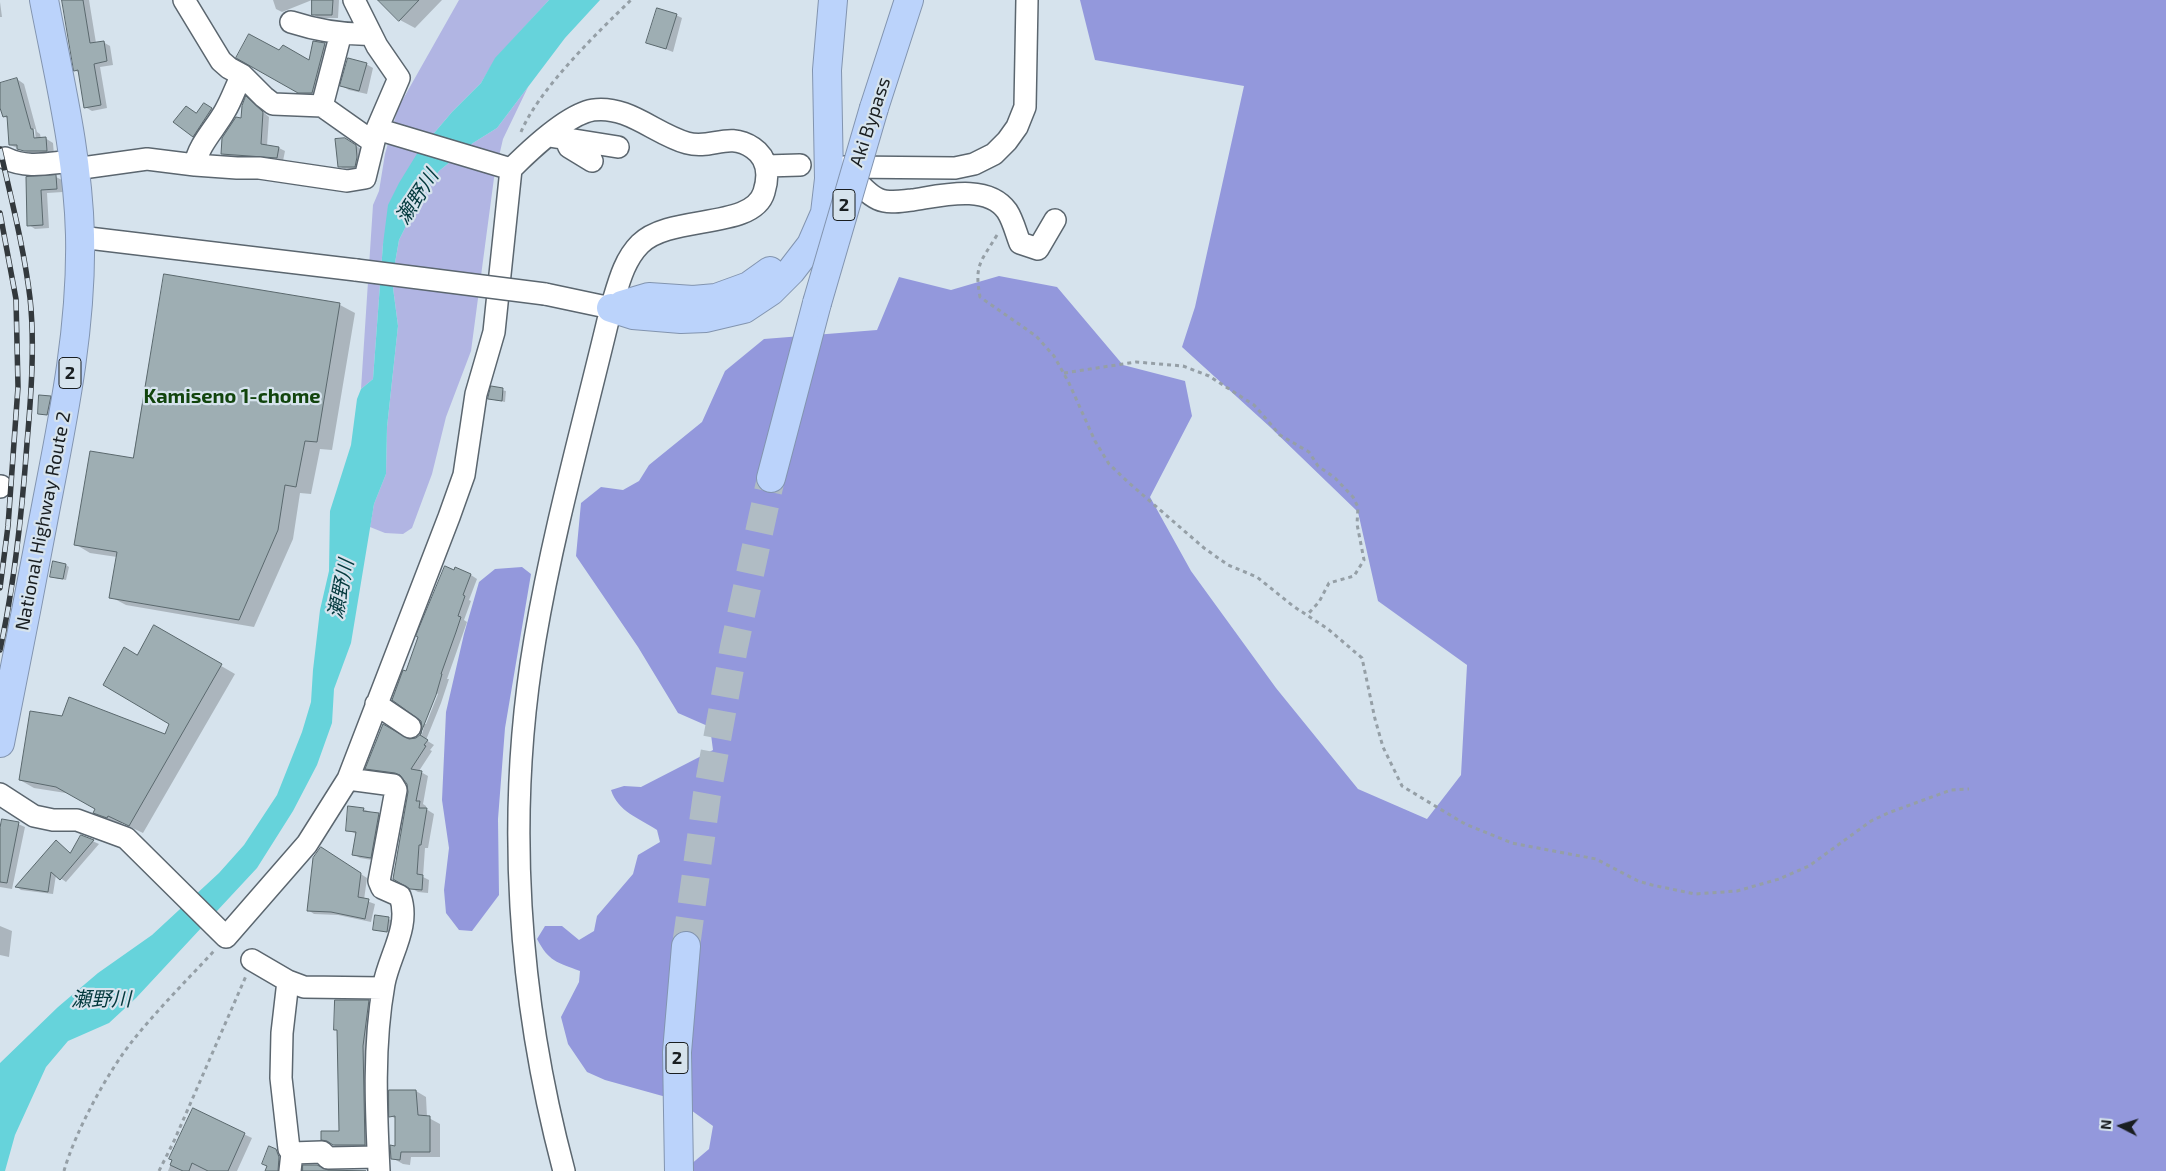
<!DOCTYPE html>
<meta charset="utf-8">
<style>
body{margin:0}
#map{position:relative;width:2166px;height:1171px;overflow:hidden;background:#d6e3ed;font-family:"Exo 2",sans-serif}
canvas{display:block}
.north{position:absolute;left:2096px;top:1101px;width:50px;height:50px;-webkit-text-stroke:4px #d6e3ed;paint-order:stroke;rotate:275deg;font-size:14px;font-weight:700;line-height:20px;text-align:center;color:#191e21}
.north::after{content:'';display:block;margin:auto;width:18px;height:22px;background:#191e21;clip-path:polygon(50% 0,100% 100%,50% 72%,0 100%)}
</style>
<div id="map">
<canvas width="2166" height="1171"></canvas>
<div class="north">N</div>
</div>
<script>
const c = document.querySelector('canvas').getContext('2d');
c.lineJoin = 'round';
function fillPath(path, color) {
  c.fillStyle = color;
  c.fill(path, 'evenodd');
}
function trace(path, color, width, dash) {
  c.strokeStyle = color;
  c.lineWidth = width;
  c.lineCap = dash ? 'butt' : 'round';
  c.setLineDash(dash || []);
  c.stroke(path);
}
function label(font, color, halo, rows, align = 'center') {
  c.font = font + ' "Exo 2","Noto Sans JP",sans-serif';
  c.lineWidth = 4.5;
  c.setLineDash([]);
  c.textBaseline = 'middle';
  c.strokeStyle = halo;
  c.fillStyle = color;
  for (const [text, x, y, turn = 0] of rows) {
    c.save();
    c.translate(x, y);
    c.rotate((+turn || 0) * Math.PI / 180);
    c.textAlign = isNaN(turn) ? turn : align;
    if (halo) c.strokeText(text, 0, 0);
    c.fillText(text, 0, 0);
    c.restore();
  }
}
fillPath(new Path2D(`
 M459 0H549L496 58 481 83 452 112 418 152 383 244 373 379 361 389 373 205 379 191 385 154 398 108Z
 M528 87 503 139 494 178 471 351 446 417 432 474 412 528 403 534 385 533 370 527 374 504 386 474 387 427 398 326 392 280 399 240 417 204 439 171 473 143 497 128Z`), '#b1b5e3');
fillPath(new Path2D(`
 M1080 0H2166V1171H683L709 1149 713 1126 677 1100 605 1080 587 1072 568 1044 561 1017 579 982 580 971C557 962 549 962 537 939L545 926H562L579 940 594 931 597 916 633 874 638 855 660 842 657 830C639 818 618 812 611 790L624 786 641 787 713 750 710 727 678 713 638 647 576 556 581 503 601 487 623 490 639 481 649 465 702 422 725 371 764 339 877 330 899 277 951 290 999 276 1057 287 1123 365 1185 381 1192 416 1150 497 1191 571 1276 688 1358 789 1427 819 1461 775 1467 665 1378 601 1358 512 1270 427 1182 347 1195 307 1244 86 1095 60Z
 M522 567 531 574 505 728 498 819 499 895 472 931 459 930 446 913 444 890 449 848 442 800 446 712 464 634 479 582 495 569Z`), '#9398dc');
fillPath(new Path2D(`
 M549 0H600L565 38 497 128 473 143 439 171 417 204 399 240 392 280 398 326 387 427 386 474 374 504 351 643 334 689 332 723 317 765 293 811 257 868 136 998 109 1023 68 1041 46 1067 15 1135 5 1171H0V1063L58 1007 98 973 152 935 219 873 244 845 277 795 302 732 311 702 313 670 320 610 329 571 330 511 351 445 357 399 361 389 373 379 383 244 388 205 399 183 418 152 452 112 481 83 495 58Z`), '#66d3db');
fillPath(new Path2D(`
 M62 0H89L96 43 103 42 110 46 113 65 100 67 107 108 92 111 85 107 79 73 75 70Z
 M273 0H312L282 12 276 9Z
 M313 0H339L338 18H319L313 14Z
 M380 0H442L415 28 400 20Z
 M0 2 2 17H0Z
 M674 14 682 18 673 52 647 42Z
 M314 42 325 44 332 48 320 96H307L238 57 280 52 309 62Z
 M366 64 373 68 367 94 349 90 342 86Z
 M17 79 24 84 37 132 40 134 41 139 45 138 53 143 54 155 32 154 10 145 8 119 4 116 0 103V84ZM32 129H35L36 144 34 145Z
 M246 98 269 117 267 146 279 148 285 151 283 161 228 157 222 154 242 119Z
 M187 107 197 114 212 108 218 113 200 140 193 136Z
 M353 143 363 151 362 170H346L339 166Z
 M56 177 62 180 63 192 47 193 49 228 35 229 29 225 28 178Z
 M165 275 340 305 355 313 332 450 320 449 311 494 300 493 293 539 254 627 126 605 111 597 117 557 90 553 75 544 134 459Z
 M492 388 506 391 505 402 489 399Z
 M50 398 53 399 50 416 39 413Z
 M66 565 69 567 66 580 55 578Z
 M471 575 477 579 469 600 471 601 464 620 467 622 447 679H449L441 703 426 740 434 745 430 750 432 751 419 771 428 776 423 804 426 806V809L434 814 428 848H425L423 877 429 880 428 893 418 892 395 879 410 792 408 784 402 776 373 772 367 768 409 741 416 739 422 734 424 727 422 720 407 672ZM436 693 438 694 426 724H423Z
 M154 627 235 674 143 833 122 823 121 825 109 820 95 812 97 809 72 794 34 788 20 780 165 735 171 723 137 656Z
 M363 809 386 818 378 861 360 858 353 854 356 834 348 830Z
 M18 824 25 827 12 889 0 887V835Z
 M81 836 99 844 66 882 56 875 53 894 21 890 17 887 56 842 71 854Z
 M327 852 367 878 364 900 375 904 371 922 338 915 314 914 308 910Z
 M376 917 392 920 390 933 374 929Z
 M0 926 12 931 9 957 0 955Z
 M369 1002 375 1005 372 1148 341 1149 323 1139 340 1132 338 1031Z
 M416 1091 426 1097 427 1117 440 1124V1157H411L410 1165 403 1164 392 1158 396 1147V1119L391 1116Z
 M193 1110 252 1138 237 1171H168Z`), '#0003');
const building = new Path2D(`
 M62 0H83L90 43 104 41 107 61 94 64 101 105 84 108 78 70 74 71Z
 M312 0H333L332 15H312Z
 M378 0H419L399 21Z
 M657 8 677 14 666 49 646 43Z
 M249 34 279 50 283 45 309 60 313 41 325 43 312 93H298L236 58Z
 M348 58 367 63 359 91 340 86Z
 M17 78 31 129H33L34 138 46 137 47 151H24L17 149V145H9L7 116 3 117 0 108V83Z
 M246 96 263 112 261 144 279 147 277 158 221 154 222 138 236 117 241 118 242 106Z
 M204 103 212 108 193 137 173 122 186 106 196 113Z
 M345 138 356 145 357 157 355 167H338L335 139Z
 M56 175 57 189 41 190 43 225 27 226 26 177Z
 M164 274 340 303 317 442 305 441 296 487 285 485 278 530 239 620 109 598 117 552 74 545 90 451 133 458Z
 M491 386 503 388 502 401 488 399Z
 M39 395 51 396 47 415 38 414Z
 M53 561 66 564 63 579 50 577Z
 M445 566 454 570 455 567 471 574 463 595 465 596 458 616 461 617 456 632 441 674H442L436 695 420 735 428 740 424 745 426 746 411 769 422 771 416 801H420L419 808H427L421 845H419L417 874 423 875 422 890 410 889 393 879 408 792 407 784 400 775 395 773 365 769 383 724 409 739 416 738 421 734 422 727 421 721 392 700 403 670 406 671 418 637 416 636Z
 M154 625 222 664 129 826 108 816 107 818 93 813 95 809 56 787 19 780 30 711 62 716 69 697 165 734 169 724 103 685 124 647 137 655Z
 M348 806 364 808 363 811 379 813 371 858 352 855 356 832 346 831Z
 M2 819 19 822 7 883 0 882V828Z
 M81 835 94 840 60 880 51 872 48 892 15 887 56 840 70 853Z
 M321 847 361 873 358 897 369 899 365 919 331 912 307 911 313 858Z
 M375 915 389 917 387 932 373 930Z
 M335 1000H369L363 1046 365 1145H333L327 1141 321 1140V1131H339L337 1030H334Z
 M389 1090H416L418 1115 430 1116V1152H401L400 1160 391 1159 390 1145 395 1146V1116L389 1117Z
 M193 1108 245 1133 228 1171H208L192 1163 189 1171H183L170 1165 172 1160 169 1159Z
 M269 1146 276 1149 279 1157 278 1171H265L267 1166 262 1164Z
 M303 1165H317L328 1170 366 1171H303Z`);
fillPath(building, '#9eaeb3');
trace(building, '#5a686d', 1);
trace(new Path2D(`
 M686 946 707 794 734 647 771 478`), '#b0bcc4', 28, [28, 14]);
const minor = new Path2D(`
 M184 0 221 61 229 68 242 75 264 97 273 104 322 106 373 142
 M291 22C316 30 344 35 371 34
 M322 106 341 33
 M377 129 511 169
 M549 136 618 147
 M566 140 569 147 592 161
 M5 158C27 169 49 163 73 161
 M195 165C198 145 215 129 225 111 232 99 236 86 242 75
 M766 166 800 165
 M844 167 955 168 974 164 994 154 1007 141 1017 127 1025 107 1027 0
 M845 168C855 179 865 193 878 199 889 204 901 201 912 200 940 196 987 183 1007 211 1013 220 1016 233 1020 243L1038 249 1055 220
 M75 169 147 159 195 165 237 168H259L347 181 365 178 377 129 399 78 377 46 354 0
 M80 237 356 270
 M545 294 611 308
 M0 487 1 486
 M376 704 410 727
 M348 779 393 785 396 790 379 881 382 888 400 896C411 926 389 956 384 984 373 1045 376 1109 379 1171
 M0 794 34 816 53 820H77L126 838 226 937 307 844 348 779 449 517 464 475 476 394 494 332 511 169C529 151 568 114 593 110 628 105 655 134 687 143 712 150 728 131 753 148 768 158 769 176 764 192 753 230 670 214 640 244 623 261 618 286 611 308 585 418 554 527 535 639 505 815 518 999 564 1171
 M252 960 288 981 304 987 383 988
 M288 981 282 1033 281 1078 289 1149 292 1153 322 1152 328 1158 378 1157
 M290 1171 292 1153`);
const highway = new Path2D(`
 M874 108 909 0
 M622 305 649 297 693 300 716 298 749 286 770 271
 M611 308 633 315 681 319 706 318 744 309 771 291 791 271 811 245 825 213 829 179 827 70 833 0
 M771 478 817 303
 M0 743C16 662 32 582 47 501 64 414 82 325 80 235 78 155 59 78 44 0
 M679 1171 677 1052 686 946`);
trace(minor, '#5b666f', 24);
trace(highway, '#8294af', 30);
trace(new Path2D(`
 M521 132C539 89 597 33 631 0
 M997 235C981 262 974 264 980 297L1036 336 1054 356 1069 383 1095 441 1109 464 1129 483 1204 548 1228 565 1257 577 1293 606 1328 629 1362 658 1375 719 1383 747 1402 786 1465 824 1512 843 1596 859 1638 881 1652 885 1695 894 1737 891 1779 879 1809 866 1871 821 1888 813 1951 790 1969 789
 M1064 373 1136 362 1183 366 1209 376 1254 405 1280 435 1309 452 1318 466 1335 478 1353 497 1358 507 1357 524 1364 560 1354 576 1329 583 1319 602 1307 615
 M64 1171C75 1132 108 1071 134 1039 159 1008 187 980 214 951
 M159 1171 174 1141 246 976`), '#959fa6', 3, [4, 4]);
trace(minor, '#fff', 21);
trace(highway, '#bbd3fb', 28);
const rail = new Path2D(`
 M0 149C11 198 24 248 30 298 35 344 31 397 27 443 22 513 15 581 0 650
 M0 213 16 299 18 387 8 526 0 588`);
trace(rail, '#33393d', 5.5);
trace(rail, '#d6e3ed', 4, [11]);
const minorBridge = new Path2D(`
 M356 270 545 294`);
const highwayBridge = new Path2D(`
 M817 303 874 108`);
trace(minorBridge, '#5b666f', 24, []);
trace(highwayBridge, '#8294af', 30, []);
trace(minorBridge, '#fff', 21);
trace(highwayBridge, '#bbd3fb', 28);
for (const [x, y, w] of [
 [844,205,22],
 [70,373,22],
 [677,1058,22]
]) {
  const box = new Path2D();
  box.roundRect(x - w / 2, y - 15.5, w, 31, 4);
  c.fillStyle = '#d6e3ed';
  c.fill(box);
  trace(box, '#191e21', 1);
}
label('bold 18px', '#191e21', null, [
 ["2",844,205],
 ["2",70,373],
 ["2",677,1058]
]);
label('19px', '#191e21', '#d6e3ed', [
 ["Aki Bypass",870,122,-72],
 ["National Highway Route 2",43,521,-79]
]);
label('italic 20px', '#03393d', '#d6e3ed', [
 ["瀬野川",417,197,-57],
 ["瀬野川",341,589,-79],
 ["瀬野川",101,999]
]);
label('bold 20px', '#11440d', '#d6e3ed', [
 ["Kamiseno 1-chome",232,396]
]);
</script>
